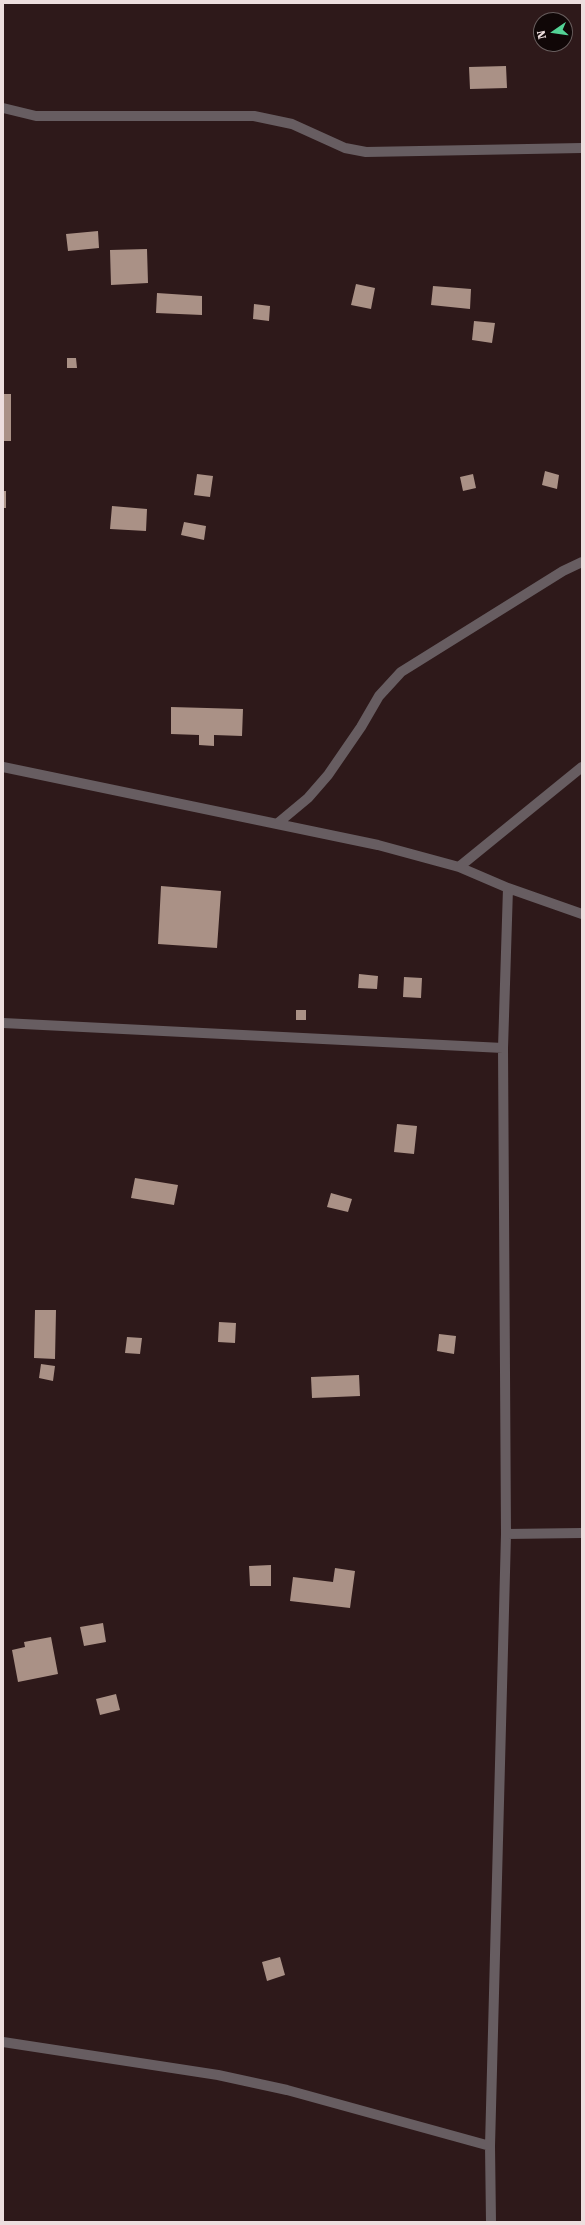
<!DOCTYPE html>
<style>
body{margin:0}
#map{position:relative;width:585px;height:2225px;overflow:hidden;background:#2e191a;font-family:"Roboto Serif",serif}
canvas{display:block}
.frame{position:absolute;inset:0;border:4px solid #eddede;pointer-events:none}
.north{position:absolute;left:533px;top:12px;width:40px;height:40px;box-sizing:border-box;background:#100707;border:1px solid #685d5d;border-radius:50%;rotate:257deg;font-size:11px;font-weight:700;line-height:16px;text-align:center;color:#eddede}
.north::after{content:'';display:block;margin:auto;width:14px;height:18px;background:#53d396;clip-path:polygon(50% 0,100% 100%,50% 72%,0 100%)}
</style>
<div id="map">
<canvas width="585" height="2225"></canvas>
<div class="frame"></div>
<div class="north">N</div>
</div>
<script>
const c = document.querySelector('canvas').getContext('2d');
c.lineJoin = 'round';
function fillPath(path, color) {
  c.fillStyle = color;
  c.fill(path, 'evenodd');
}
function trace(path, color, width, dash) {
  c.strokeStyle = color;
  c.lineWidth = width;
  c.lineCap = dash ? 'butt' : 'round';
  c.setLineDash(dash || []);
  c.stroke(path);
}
fillPath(new Path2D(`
 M506 66 507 88 470 89 469 67Z
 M98 231 99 248 68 251 66 234Z
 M147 249 148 283 111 285 110 250Z
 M356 284 375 288 371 309 351 305Z
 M433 286 471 289 470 309 431 305Z
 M157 293 202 296V315L156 313Z
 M254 304 270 306 269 321 253 319Z
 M474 321 495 323 492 343 472 340Z
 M67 358H76L77 368H67Z
 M3 394H11V441H3Z
 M545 471 559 475 557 489 542 485Z
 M197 474 213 476 210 497 194 495Z
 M473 474 476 488 463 491 460 477Z
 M3 491H6V508H3Z
 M112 506 147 509 146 531 110 529Z
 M184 522 206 526 204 540 181 535Z
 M171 707 243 709 242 736 214 735V746L199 745V735L171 734Z
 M161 886 221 891 217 948 158 944Z
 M359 974 378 976 377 989 358 988Z
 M404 977 422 978 421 998 403 997Z
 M296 1010H306V1020H296Z
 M397 1124 417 1126 414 1154 394 1152Z
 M135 1178 178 1185 174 1205 131 1198Z
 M331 1193 352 1199 348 1212 327 1207Z
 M35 1310H56L55 1359 34 1358Z
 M219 1322 236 1323 235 1343 218 1342Z
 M439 1334 456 1336 454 1354 437 1351Z
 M127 1337 142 1338 140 1354 125 1353Z
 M41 1364 55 1366 53 1381 39 1378Z
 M359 1375 360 1396 312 1398 311 1377Z
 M271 1565V1586H250L249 1566Z
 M335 1568 355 1571 350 1608 290 1601 293 1577 333 1582Z
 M103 1623 106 1642 84 1646 80 1627Z
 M51 1637 58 1674 18 1682 12 1650 25 1647 24 1642Z
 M116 1694 120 1710 100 1715 96 1699Z
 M280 1957 285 1975 267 1981 262 1962Z`), '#aa9186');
trace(new Path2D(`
 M3 108 36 116H254L292 124 345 148 366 152 582 148
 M3 767 378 845 459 867 508 888 582 914
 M278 823 308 798 328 775 361 727 379 696 401 672 563 571 582 562
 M459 867 582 767
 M3 1023 503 1048
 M506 1534 582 1533
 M3 2042 218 2075 287 2090 490 2146
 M491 2222 490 2146 506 1534 503 1048 508 888`), '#675d61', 10);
</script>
